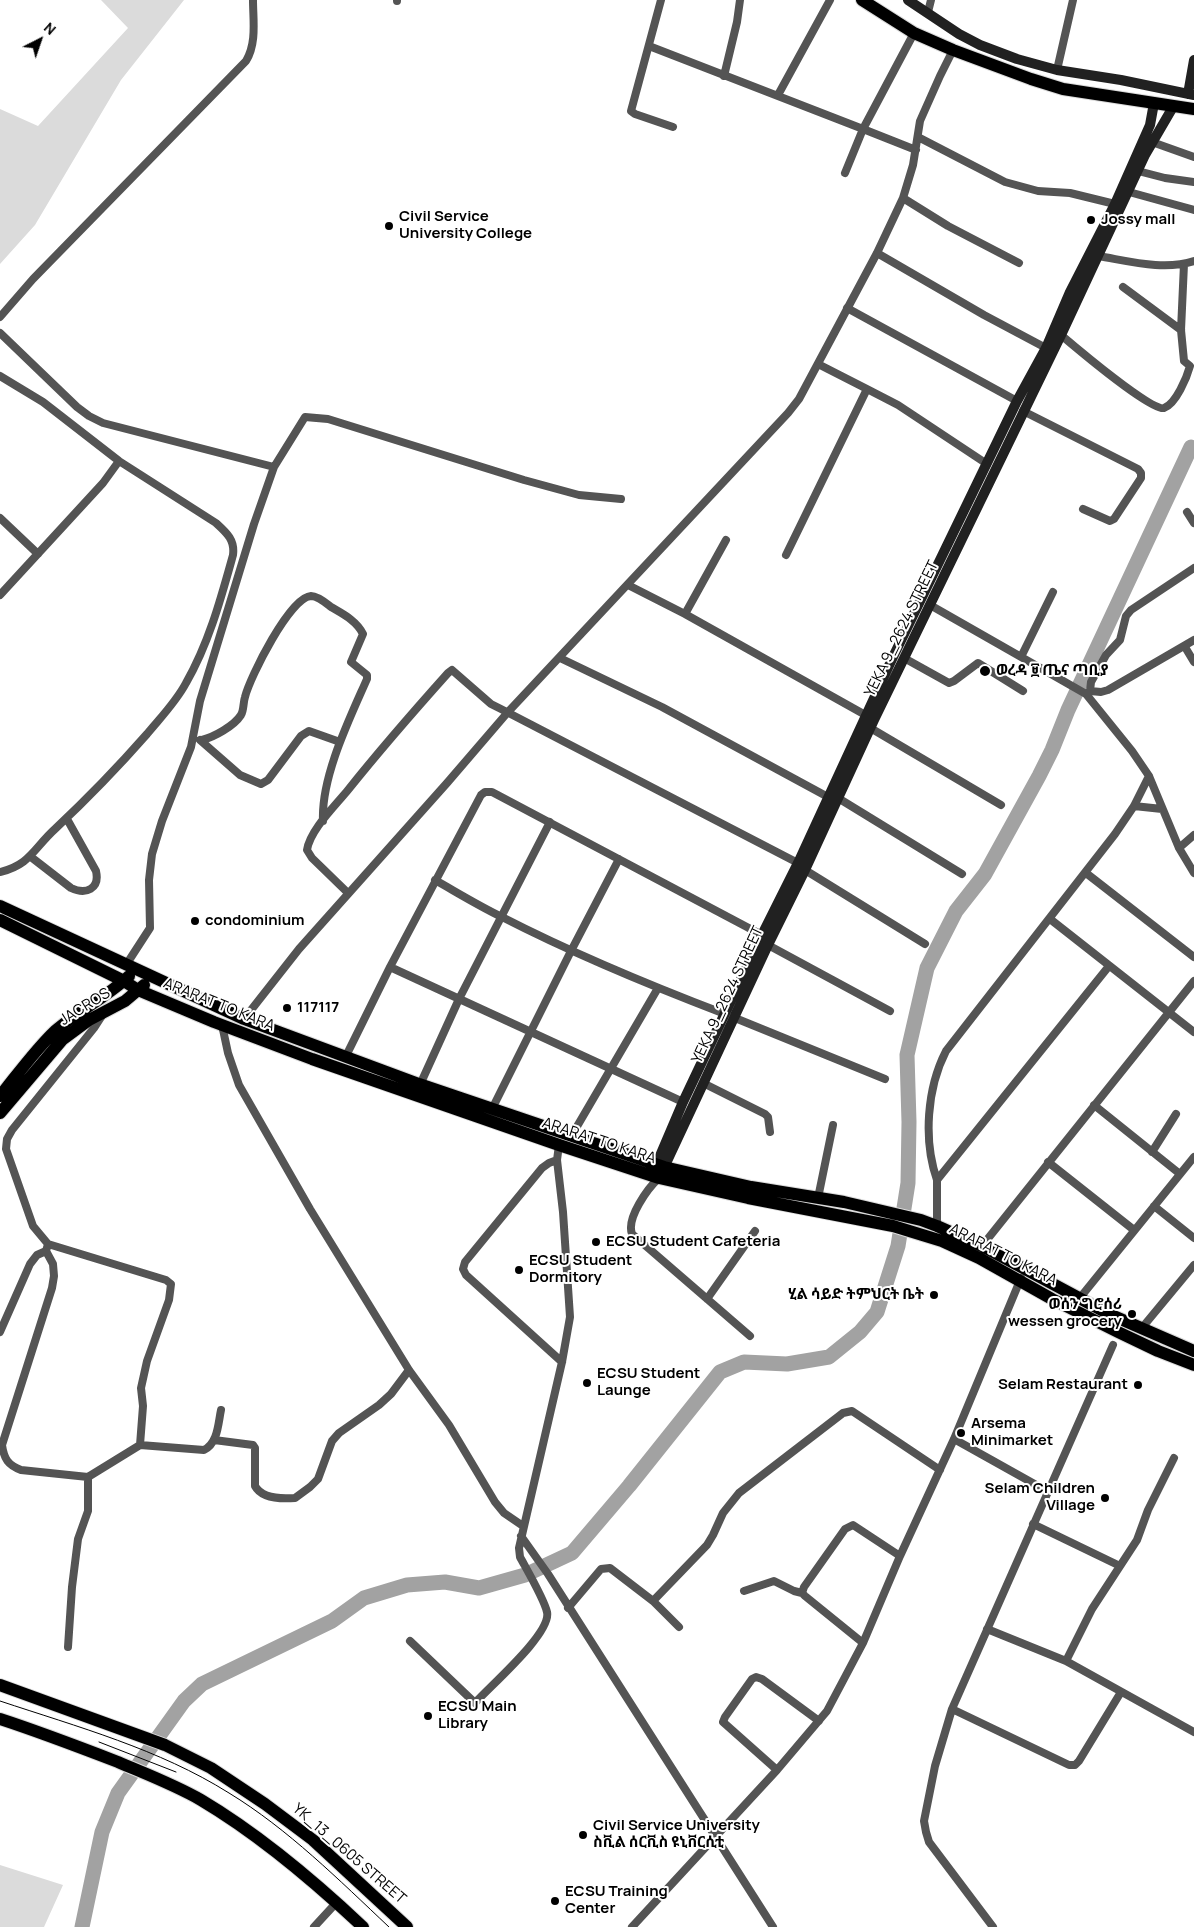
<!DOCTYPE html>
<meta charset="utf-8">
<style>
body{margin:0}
#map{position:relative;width:1194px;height:1927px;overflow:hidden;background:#fff;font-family:Manrope,sans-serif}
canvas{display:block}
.north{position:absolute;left:15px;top:15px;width:50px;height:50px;-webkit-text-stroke:4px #fff;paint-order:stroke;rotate:41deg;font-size:14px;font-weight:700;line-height:20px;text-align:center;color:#000}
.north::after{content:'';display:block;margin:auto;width:18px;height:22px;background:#000;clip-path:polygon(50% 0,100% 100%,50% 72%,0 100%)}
</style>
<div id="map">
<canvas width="1194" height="1927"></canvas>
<div class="north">N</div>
</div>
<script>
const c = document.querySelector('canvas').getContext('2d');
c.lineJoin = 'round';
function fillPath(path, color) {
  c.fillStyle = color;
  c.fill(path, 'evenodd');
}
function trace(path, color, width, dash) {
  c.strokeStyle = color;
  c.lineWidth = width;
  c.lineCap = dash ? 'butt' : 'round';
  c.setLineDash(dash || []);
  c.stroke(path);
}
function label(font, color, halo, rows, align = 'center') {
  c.font = font + ' Manrope,"Noto Sans Ethiopic",sans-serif';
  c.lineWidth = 4;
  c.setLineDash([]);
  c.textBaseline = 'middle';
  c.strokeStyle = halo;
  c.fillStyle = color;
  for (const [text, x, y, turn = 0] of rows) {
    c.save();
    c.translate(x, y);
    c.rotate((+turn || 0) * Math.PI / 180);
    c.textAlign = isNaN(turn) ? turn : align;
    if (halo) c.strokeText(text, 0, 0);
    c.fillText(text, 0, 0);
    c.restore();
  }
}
fillPath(new Path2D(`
 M101 0H184L121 80 35 225 0 264V109L38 126 128 28Z
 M0 1865 63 1885 44 1927H0Z`), '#dbdbdb');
trace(new Path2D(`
 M82 1927 102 1832 118 1793 184 1701 202 1684 332 1621 364 1598 407 1585 445 1582 479 1588 525 1575 572 1553 629 1486 720 1372 744 1362 787 1364 829 1357 860 1332 877 1312 898 1246 908 1183 909 1122 907 1055 927 968 956 911 985 874 1039 776 1052 750 1068 710 1191 447`), '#a2a2a2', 15);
const primary = new Path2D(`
 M862 0 914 33 953 50 1031 79 1063 89 1194 109
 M0 906 244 1019 419 1084 664 1167 751 1187 844 1202 921 1220 937 1226 982 1246 1109 1314 1194 1351
 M0 920 124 981 138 990 214 1022 312 1059 559 1145 659 1178 748 1198 893 1226 942 1241 979 1258 1052 1299 1118 1332 1158 1351 1194 1365
 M0 1096C18 1074 35 1050 55 1031 78 1011 107 997 129 976
 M0 1113 62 1040 89 1020 125 1001 144 985
 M0 1685 165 1745 211 1768 265 1804 313 1840 407 1927
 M0 1719C40 1732 79 1747 118 1762 146 1774 175 1785 201 1800 260 1835 313 1880 363 1927`);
trace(primary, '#dbdbdb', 14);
trace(new Path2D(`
 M661 0 631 111 635 114 673 127
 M397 1V0
 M928 12 931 0
 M649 46 863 129 914 33
 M1057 70 1073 0
 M724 76 737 22 740 0
 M778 95 830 0
 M918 137 1005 182 1038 191 1070 193 1115 204
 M1152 142 1194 157
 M1138 171 1165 178 1194 182
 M845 173 863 129 916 150
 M1129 192 1194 210
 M903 198 948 226 1019 263
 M877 253 984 315 1046 348
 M1098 256C1129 261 1164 271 1194 261
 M1123 287 1181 330
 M847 308 1017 401
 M0 317 33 279 246 61C257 43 253 20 253 0
 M0 333 77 407 89 416 103 423 274 467
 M1061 335C1074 346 1153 413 1164 408 1176 404 1187 377 1190 366L1184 361 1181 330 1184 264
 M0 376 43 402 119 461 216 523C227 533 235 540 233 555 221 598 209 643 186 683 176 702 161 717 147 734 118 767 87 799 55 829 34 848 30 865 0 872
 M867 389 898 405 987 464
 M1023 411 1138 469 1141 473V478L1114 519 1110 521 1083 509
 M1187 512 1194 523
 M0 518 38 554
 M786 555 867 389 818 364
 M628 585 685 614 869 717
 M0 595 103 483 119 461
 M930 605 1086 694 1132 751 1149 776 1179 848 1194 873
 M685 614 726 540
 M1185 647 1194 662
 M1021 657 1053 592
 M560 658 662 707 828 797
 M904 658 949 683 954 681 978 663 1023 691
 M1090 691 1101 692 1108 690 1194 640
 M1086 694 1090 691 1091 682 1106 655 1120 640 1126 616 1131 610 1194 568
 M867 726 1001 805
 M200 740 240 775 261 784 268 780 301 736 309 731 340 742
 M202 740C214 737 234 726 241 715 244 710 243 703 245 697 250 677 290 597 311 596 318 596 326 603 331 607 343 614 357 621 363 634L351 662 367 675V679C349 720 321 777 323 821
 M838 798 962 874
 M1134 806 1162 809
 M1179 848 1194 835
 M31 857 71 888C86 895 100 889 96 871L67 819
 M805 870 925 944
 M1086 873 1194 957
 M435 880C458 893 479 906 502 917 574 954 649 985 725 1014
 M348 893 312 858 307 850C310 830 335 806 348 790 380 750 414 711 448 673L452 670 491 704 501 709 798 863
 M1050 919 1194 1032
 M768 945 890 1011
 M126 965 150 928 149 880 152 854 162 821 191 747 200 701 254 524 274 467 305 417 328 419 524 480 579 495 621 499
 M390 967 683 1102
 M735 1018 885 1079
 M244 1019 299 949 447 783 508 712 788 413 799 399 877 253 903 198 913 165 920 121 940 76 953 50
 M222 1025 228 1053 239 1085 310 1209 409 1370 449 1425 495 1502 504 1513 523 1526
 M345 1058 390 967 481 795 485 792H492L762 935
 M703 1083 765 1114 768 1117 770 1132
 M419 1087 459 999 550 822
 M1094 1105 1180 1174
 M492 1109 571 951 619 859
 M572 1135 658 988
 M1152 1152 1176 1114
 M557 1160 549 1163 542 1168 465 1262 463 1269 466 1275 562 1362
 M1048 1162 1134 1230
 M659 1178C648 1188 626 1218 632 1234L750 1336
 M937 1180C923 1140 927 1088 946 1051L1115 834 1134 806 1149 776
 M818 1198 833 1125
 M1154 1206 1194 1238
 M937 1226V1180L1109 966
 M48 1244 46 1251 53 1264 54 1276 52 1288 2 1445C4 1459 8 1465 21 1470L88 1477
 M982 1246 1194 981
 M707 1299 755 1231
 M1079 1299 1194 1157
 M1141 1329 1194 1265
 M0 1332 30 1264 37 1255 46 1251
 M954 1439 1047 1491
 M214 1440 253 1445 255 1448V1486C262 1499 282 1499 295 1498L310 1487 318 1479 332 1441 339 1433 379 1405 391 1394 409 1370
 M140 1445 204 1450C218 1443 218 1424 221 1410
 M1033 1524 1120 1566
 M521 1536 548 1574 773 1927
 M744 1591 774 1581 794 1591 802 1593
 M653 1601 679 1627
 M568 1608 601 1569 610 1568 653 1601 707 1545 713 1535 723 1513 739 1493 843 1413 852 1411 940 1470
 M987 1629 1066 1661 1194 1732
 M410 1641 475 1703C490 1686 552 1633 547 1612 544 1599 527 1570 520 1557L519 1548 562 1362 570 1317 563 1212 557 1160 559 1145
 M863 1643 805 1596 802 1593 804 1587 845 1529 853 1525 900 1556
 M68 1647 72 1587 78 1539 88 1511V1477L140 1445 143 1406 141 1388 147 1361 169 1300 171 1284 166 1280 48 1244 33 1226 6 1149 7 1139 12 1130 94 1028 103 1014
 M1066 1661 1092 1609 1137 1540 1148 1510 1174 1458
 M952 1709 1069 1765H1075L1079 1761 1121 1692
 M777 1770 723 1722 725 1717 752 1679 756 1677 762 1679 819 1721
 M314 1927 337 1902
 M632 1927 777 1770 827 1711 863 1643 900 1556 954 1439 1021 1278
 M993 1927 929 1842 926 1832 924 1821 935 1766 952 1709 1113 1345`), '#545454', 8);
trace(new Path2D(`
 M908 0 959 34 980 45 1017 59 1057 70 1121 80 1194 95
 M1188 94 1194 60
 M654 1170 683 1102 762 935 798 863 893 657 1017 401 1046 348 1070 292 1115 204 1150 125 1154 103
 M662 1172 768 945 805 870 874 720 1061 335 1145 155 1173 107`), '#212121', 10);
trace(primary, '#000', 12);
trace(new Path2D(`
 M0 1701C78 1727 159 1749 229 1793 288 1829 339 1880 389 1927
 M99 1742 176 1772`), '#000', 1);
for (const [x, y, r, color] of [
 [1091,220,5,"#000"],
 [389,226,5,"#000"],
 [985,671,6,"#000"],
 [195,921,5,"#000"],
 [287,1008,5,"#000"],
 [596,1242,5,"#000"],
 [519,1270,5,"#000"],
 [934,1295,5,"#000"],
 [1132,1314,5,"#000"],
 [587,1383,5,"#000"],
 [1138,1385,5,"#000"],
 [961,1433,5,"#000"],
 [1105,1498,5,"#000"],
 [428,1716,5,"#000"],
 [583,1835,5,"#000"],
 [555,1901,5,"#000"]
]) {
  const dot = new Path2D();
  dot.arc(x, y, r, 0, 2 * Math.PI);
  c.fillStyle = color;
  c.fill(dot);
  trace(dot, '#fff', 2);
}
label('bold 15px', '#000', '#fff', [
 ["Civil Service",399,217],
 ["University College",399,234],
 ["Jossy mall",1101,220],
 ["ወረዳ ፱ ጤና ጣቢያ",996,671],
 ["condominium",205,921],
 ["117117",297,1008],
 ["ECSU Student Cafeteria",606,1242],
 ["ECSU Student",529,1261],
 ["Dormitory",529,1278],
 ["ሂል ሳይድ ትምህርት ቤት",924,1295,"right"],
 ["ወሰን ግሮሰሪ",1122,1305,"right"],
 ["wessen grocery",1122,1322,"right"],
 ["ECSU Student",597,1374],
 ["Launge",597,1391],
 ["Selam Restaurant",1128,1385,"right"],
 ["Arsema",971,1424],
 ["Minimarket",971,1441],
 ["Selam Children",1095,1489,"right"],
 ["Village",1095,1506,"right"],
 ["ECSU Main",438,1707],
 ["Library",438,1724],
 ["Civil Service University",593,1826],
 ["ስቪል ሰርቪስ ዩኒቨርሲቲ",593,1843],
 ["ECSU Training",565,1892],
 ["Center",565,1909]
], 'left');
label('15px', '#000', '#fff', [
 ["YEKA 9_2624 STREET",902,629,-64],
 ["YEKA 9_2624 STREET",728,995,-65],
 ["ARARAT TO KARA",219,1005,22],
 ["JACROS",85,1007,-32],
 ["ARARAT TO KARA",599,1141,18],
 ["ARARAT TO KARA",1003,1255,27],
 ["YK_13_0605 STREET",349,1854,41]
]);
</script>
